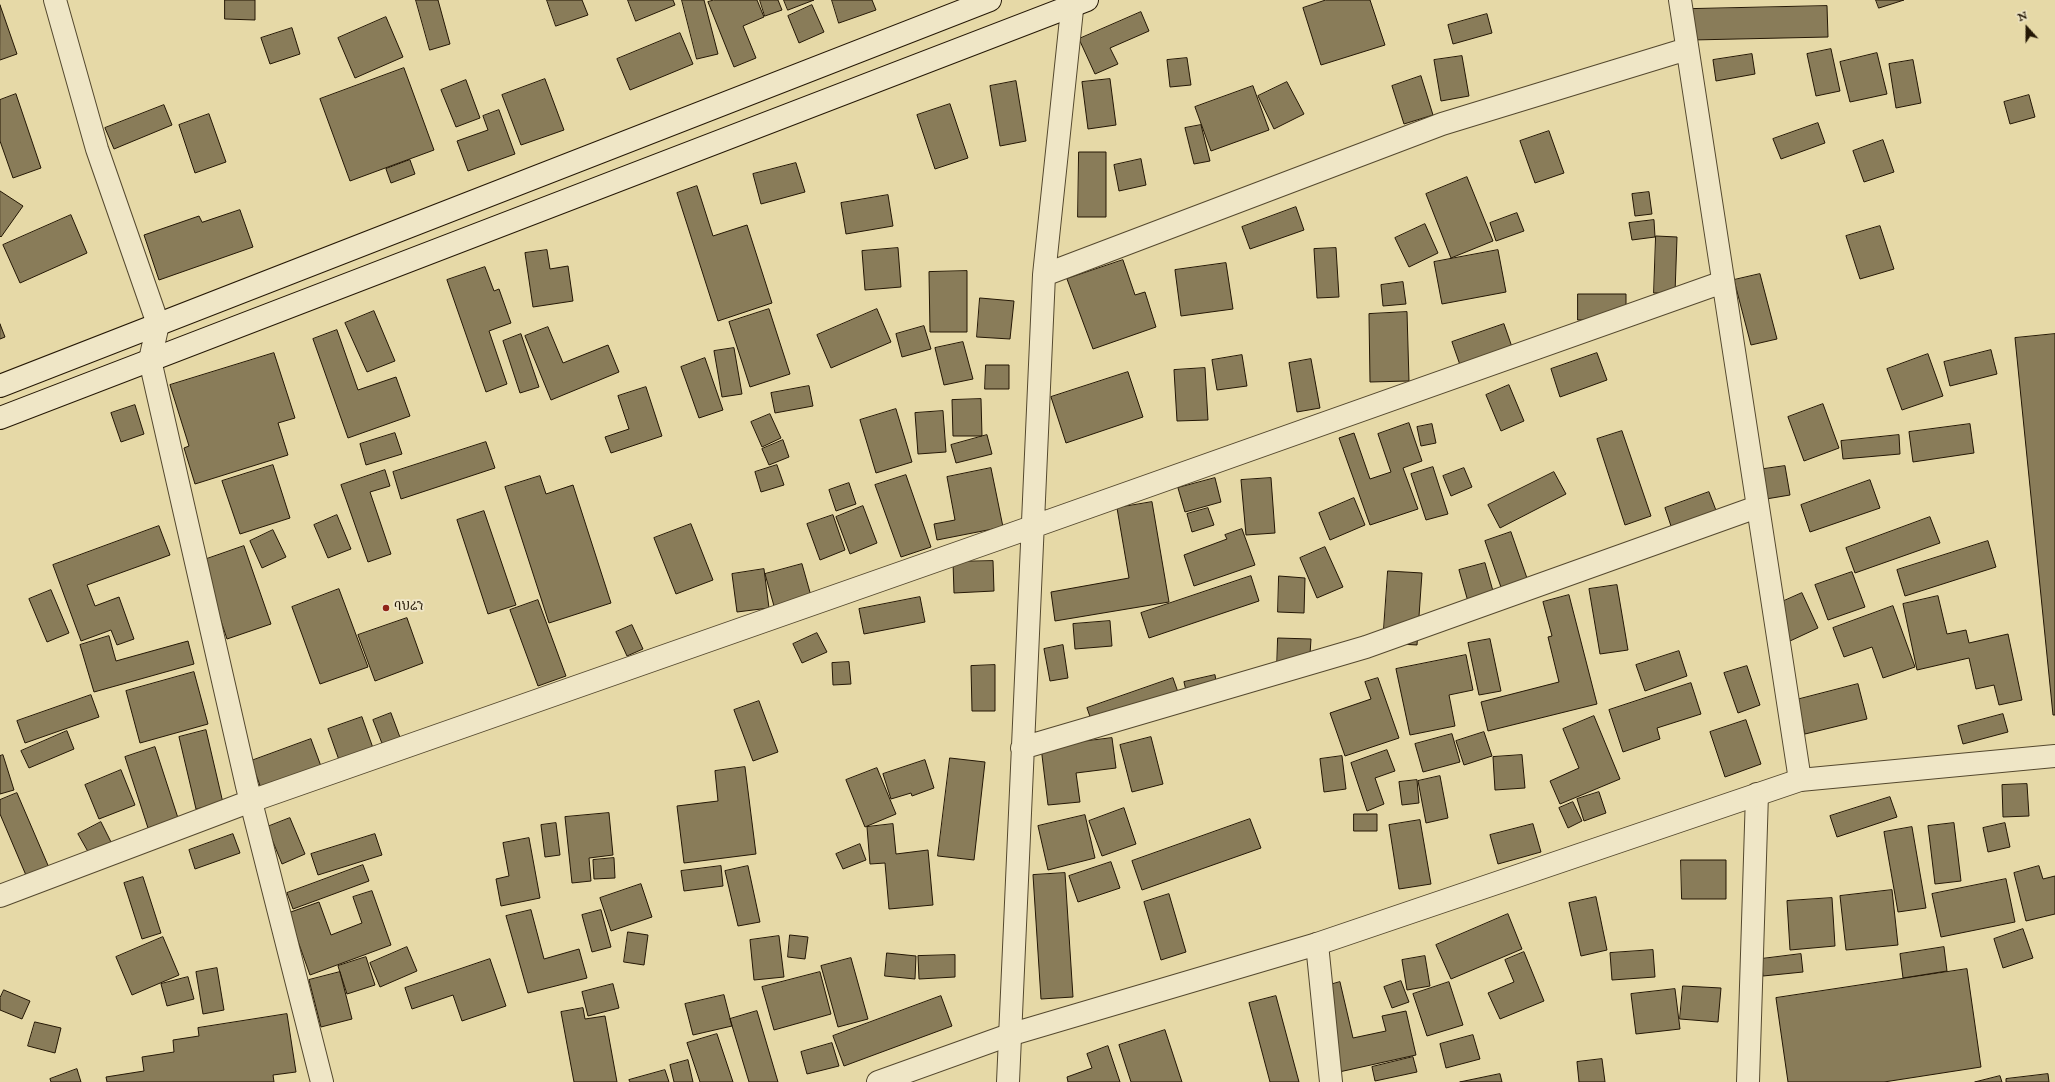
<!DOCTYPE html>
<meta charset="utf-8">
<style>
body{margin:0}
#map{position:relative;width:2055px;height:1082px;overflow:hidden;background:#e6d9a7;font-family:"IM FELL English",serif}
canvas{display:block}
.north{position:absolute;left:2007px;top:8px;width:40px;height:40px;-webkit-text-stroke:3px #efe6c6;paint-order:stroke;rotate:339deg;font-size:11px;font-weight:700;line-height:16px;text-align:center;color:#241705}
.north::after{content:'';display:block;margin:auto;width:14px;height:18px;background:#241705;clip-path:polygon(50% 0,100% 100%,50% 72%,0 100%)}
</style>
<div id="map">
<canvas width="2055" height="1082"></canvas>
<div class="north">N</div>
</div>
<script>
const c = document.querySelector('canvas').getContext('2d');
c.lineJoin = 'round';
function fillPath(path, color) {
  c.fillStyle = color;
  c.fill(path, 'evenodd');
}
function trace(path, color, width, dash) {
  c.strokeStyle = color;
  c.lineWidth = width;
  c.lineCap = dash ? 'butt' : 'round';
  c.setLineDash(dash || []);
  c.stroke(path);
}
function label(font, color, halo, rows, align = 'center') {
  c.font = font + ' "IM FELL English","Noto Serif Ethiopic",serif';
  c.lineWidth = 4;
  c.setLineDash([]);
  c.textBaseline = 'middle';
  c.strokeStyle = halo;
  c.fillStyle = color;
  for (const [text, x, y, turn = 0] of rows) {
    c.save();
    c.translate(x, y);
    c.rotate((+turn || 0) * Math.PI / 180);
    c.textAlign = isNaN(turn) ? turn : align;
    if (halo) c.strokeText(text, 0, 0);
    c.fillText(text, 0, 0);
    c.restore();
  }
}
const building = new Path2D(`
 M225 0H255V20L225 19Z
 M416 0H438L450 44 430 50Z
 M547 0H582L588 15 556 26Z
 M628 0H673L675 5 636 21Z
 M682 0H704L718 54 697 59Z
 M714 0H757L764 17 743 26 756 58 734 67 708 2Z
 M760 0H778L782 10 765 16Z
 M784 0H814L788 10Z
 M832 0H872L876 10 839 23Z
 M1326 0H1370L1385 45 1321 65 1303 8Z
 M1876 0H1904L1879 8Z
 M0 5 17 54 0 60Z
 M812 5 824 32 799 43 788 16Z
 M1827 6 1828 37 1692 40V9Z
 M1141 12 1149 31 1110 48 1118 64 1095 74 1079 39Z
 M1487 14 1492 33 1453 44 1448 25Z
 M386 17 403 57 355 78 338 38Z
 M292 28 300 54 270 64 261 38Z
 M680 33 693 64 630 90 617 59Z
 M1831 49 1840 91 1816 96 1807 54Z
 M1877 53 1887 94 1850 102 1840 62Z
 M1752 54 1755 74 1716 81 1713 60Z
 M1462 56 1469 96 1441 101 1434 60Z
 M1187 58 1191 85 1170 87 1167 60Z
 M1913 60 1921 103 1896 108 1889 64Z
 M404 68 434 150 350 181 320 99Z
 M1421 76 1433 115 1404 124 1392 86Z
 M545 79 564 130 521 145 502 95Z
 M1110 79 1116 125 1088 129 1082 82Z
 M466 80 480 118 456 127 441 90Z
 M1016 81 1026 141 1000 146 990 86Z
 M1287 82 1304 114 1274 129 1258 96Z
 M1253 86 1269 130 1211 151 1195 107Z
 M16 94 41 168 13 178 0 141V100Z
 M2029 95 2035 117 2010 124 2004 102Z
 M950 104 968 158 935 169 917 115Z
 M164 105 172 125 114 149 105 128Z
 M499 110 515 154 468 171 457 141 488 130 483 116Z
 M209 114 226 162 195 173 179 125Z
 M1818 123 1825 143 1781 159 1773 139Z
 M1201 125 1210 161 1194 164 1185 128Z
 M1549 131 1564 173 1535 183 1520 141Z
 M1883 140 1894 172 1864 182 1853 151Z
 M1079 152H1106V217H1078Z
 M1141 159 1146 185 1119 191 1114 165Z
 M410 160 415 174 391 183 386 169Z
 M796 163 805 192 761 204 753 174Z
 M1467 177 1493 241 1451 258 1426 194Z
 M697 186 713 236 747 225 772 303 718 321 677 193Z
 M0 191 23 206 1 237 0 236Z
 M1649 192 1652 214 1635 216 1632 194Z
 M888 195 893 226 846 234 841 203Z
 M1296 207 1304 230 1250 249 1242 227Z
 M240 210 253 247 159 280 144 235 199 216 202 222Z
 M1517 213 1524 231 1496 241 1490 223Z
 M71 215 87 253 20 283 3 245Z
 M1654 220 1655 237 1632 240 1629 223Z
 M1425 224 1438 253 1409 267 1395 238Z
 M1880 226 1894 269 1860 279 1846 236Z
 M1656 236 1677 237 1675 293H1654Z
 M898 248 901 287 865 290 862 251Z
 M1336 248 1339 297 1317 298 1314 249Z
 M547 250 550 269 568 266 573 301 533 307 525 253Z
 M1498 250 1506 292 1442 304 1434 262Z
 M1123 260 1135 295 1145 292 1156 327 1093 349 1067 279Z
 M1226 263 1233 309 1181 316 1175 270Z
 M485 267 494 291 499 289 511 323 489 331 507 384 486 392 447 280Z
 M967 271V332H930L929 272Z
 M1760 274 1777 339 1751 345 1734 280Z
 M1403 282 1406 304 1383 306 1381 285Z
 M1578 294H1626V320H1578Z
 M980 298 1014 301 1010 339 977 337Z
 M769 309 790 374 750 387 729 322Z
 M877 309 891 342 831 368 817 335Z
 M374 311 395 361 367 372 345 323Z
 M1407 312 1409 381 1370 382 1369 314Z
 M0 324 5 337 0 339Z
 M1504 324 1512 347 1460 365 1452 342Z
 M924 326 931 349 902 357 896 334Z
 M548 327 563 363 608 345 619 372 551 400 525 336Z
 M337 330 358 390 396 377 410 416 348 438 313 339Z
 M521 334 539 387 520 393 503 341Z
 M2055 334V715H2053L2015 338Z
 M963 342 973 379 944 385 935 348Z
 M734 348 742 394 722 397 714 351Z
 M1991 350 1997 374 1950 386 1944 362Z
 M274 353 295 418 278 423 288 455 195 484 184 448 189 446 170 385Z
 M1597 353 1607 380 1560 397 1551 369Z
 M1928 354 1943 396 1902 410 1887 369Z
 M1242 355 1247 386 1217 390 1212 360Z
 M705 358 723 410 699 418 681 367Z
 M1311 359 1320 408 1297 412 1289 363Z
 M986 365H1009V389H985Z
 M1205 368 1208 420 1177 421 1174 370Z
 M1128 372 1143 417 1066 443 1051 397Z
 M1509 385 1524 421 1501 431 1486 395Z
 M809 386 813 406 775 413 771 393Z
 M646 387 662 436 611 453 605 437 629 429 618 396Z
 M981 399 982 436H953L952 400Z
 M1823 404 1839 448 1804 461 1788 417Z
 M135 405 144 434 121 442 111 413Z
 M896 409 912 462 876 473 860 420Z
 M943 411 946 452 918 454 915 413Z
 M770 414 781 438 762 447 751 422Z
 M1409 423 1422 461 1403 468 1418 509 1370 525 1339 438 1354 433 1370 479 1391 472 1378 434Z
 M1432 424 1436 443 1421 446 1417 427Z
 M1970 424 1974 453 1913 462 1909 432Z
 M1622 431 1651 516 1625 525 1597 439Z
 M395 433 402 454 366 465 360 444Z
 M987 435 992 454 956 463 951 445Z
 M1899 435 1900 454 1843 459 1841 441Z
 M783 440 789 457 769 465 762 449Z
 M486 442 495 468 401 499 393 472Z
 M273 465 290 518 240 534 222 481Z
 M777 465 784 485 761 492 755 472Z
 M1785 466 1790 495 1754 501 1750 471Z
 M1433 467 1448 514 1426 520 1411 474Z
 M991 468 1003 527 937 540 934 524 955 520 947 477Z
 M1464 468 1472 487 1451 496 1443 476Z
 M385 470 390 486 370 492 391 554 368 562 341 485Z
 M1554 472 1566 494 1500 528 1488 505Z
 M906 475 931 547 901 557 875 485Z
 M540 476 546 494 573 485 611 603 549 623 505 487Z
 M1215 478 1221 502 1185 512 1178 488Z
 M1271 478 1275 533 1246 535 1241 480Z
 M1870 480 1880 508 1810 532 1801 505Z
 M849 483 856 504 836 511 829 490Z
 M1709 492 1717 513 1672 529 1665 508Z
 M1354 498 1365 525 1330 540 1319 513Z
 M1152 502 1169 602 1055 621 1051 592 1129 578 1117 508Z
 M863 506 877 543 850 554 836 517Z
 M1208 508 1214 525 1192 532 1187 514Z
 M484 511 516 605 488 614 457 520Z
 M337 515 351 549 328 558 314 525Z
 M833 515 845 550 820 560 807 524Z
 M1930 517 1940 543 1855 573 1846 548Z
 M691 524 713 580 676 594 654 538Z
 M159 526 170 555 87 585 95 606 119 597 134 639 117 645 111 630 81 641 53 565Z
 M1242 529 1255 565 1194 586 1184 555 1227 539 1225 535Z
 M273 530 286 557 262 568 250 541Z
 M1511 532 1529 584 1503 593 1485 541Z
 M1988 541 1996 567 1905 596 1897 570Z
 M244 546 271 624 227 639 201 561Z
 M1325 547 1343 587 1317 598 1300 558Z
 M993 561 994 591 954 593 953 562Z
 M1485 563 1495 598 1469 605 1459 570Z
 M802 564 811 596 774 606 765 574Z
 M764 569 769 608 737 612 732 574Z
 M1388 571 1422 573 1417 645 1383 643Z
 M1852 572 1865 607 1828 620 1815 585Z
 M1251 576 1259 601 1149 638 1141 613Z
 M1279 576 1305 578 1304 613 1278 612Z
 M1617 585 1628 650 1600 654 1589 589Z
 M339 589 368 667 320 684 292 607Z
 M51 590 69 633 47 642 29 599Z
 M1802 593 1818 628 1790 641 1775 605Z
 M1569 595 1597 704 1488 731 1481 702 1559 682 1548 637 1552 636 1543 602Z
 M1938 596 1947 634 1966 630 1969 643 2008 634 2022 700 1999 705 1994 685 1976 689 1969 658 1917 670 1903 604Z
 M920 597 925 622 864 634 859 609Z
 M538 600 566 676 538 686 510 610Z
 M1893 606 1915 667 1883 678 1872 647 1844 657 1833 628Z
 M407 618 423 663 375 681 358 635Z
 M1110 621 1112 646 1075 649 1073 624Z
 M632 625 643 649 627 656 616 632Z
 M817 633 827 652 802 663 793 644Z
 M109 636 116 661 188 641 194 664 94 692 80 645Z
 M1278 638 1311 639 1309 670 1277 669Z
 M1490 639 1501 691 1479 695 1468 643Z
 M1063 645 1068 678 1050 681 1044 649Z
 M1679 651 1687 676 1645 691 1636 665Z
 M1466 655 1473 690 1449 695 1455 726 1410 735 1396 669Z
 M849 662 851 684 833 685 832 663Z
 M995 665V711H972L971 666Z
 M1747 666 1760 705 1738 713 1724 673Z
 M194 672 208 724 140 743 126 691Z
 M1215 675 1218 692 1188 699 1184 682Z
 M1173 678 1180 698 1094 728 1087 708Z
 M1378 678 1399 738 1345 756 1330 713 1371 699 1365 682Z
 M1691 683 1701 714 1657 728 1660 739 1623 752 1609 710Z
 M1858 684 1867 719 1805 734 1796 700Z
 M91 695 99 717 25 743 17 721Z
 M759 701 778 752 753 761 734 710Z
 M391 713 401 740 383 746 373 720Z
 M2003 714 2008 732 1963 744 1958 726Z
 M1594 716 1620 779 1560 804 1550 781 1579 768 1563 729Z
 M362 717 373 748 339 760 328 729Z
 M1746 720 1761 764 1725 777 1710 732Z
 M206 730 223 803 196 809 179 737Z
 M67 731 74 749 29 768 21 751Z
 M1484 732 1492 756 1464 765 1456 741Z
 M1452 734 1460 762 1423 772 1415 744Z
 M1151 737 1163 784 1132 792 1120 745Z
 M1112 738 1116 768 1076 773 1080 802 1048 805 1041 747Z
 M311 739 322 769 262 791 251 761Z
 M155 747 178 818 148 828 125 757Z
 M1387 750 1395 771 1375 778 1384 804 1367 811 1351 763Z
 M3 755 14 790 0 794V756Z
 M1522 755 1525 788 1495 790 1493 757Z
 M1342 756 1346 789 1324 792 1320 759Z
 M950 758 985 762 974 860 938 856Z
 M925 760 934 788 912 796 911 793 891 799 883 774Z
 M745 767 756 854 684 863 677 806 718 801 715 771Z
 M877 768 896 814 865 827 846 780Z
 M121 770 135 805 99 819 85 785Z
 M1440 776 1448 818 1426 823 1418 781Z
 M1417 780 1419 803 1402 805 1399 782Z
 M2027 784 2029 816 2003 817 2002 785Z
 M1599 792 1606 813 1584 821 1577 799Z
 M17 793 50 870 28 880 0 814V800Z
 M1890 797 1897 817 1837 837 1830 816Z
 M1573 802 1582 821 1568 828 1559 808Z
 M1124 808 1136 844 1102 856 1089 821Z
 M609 813 613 855 589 858 591 881 572 883 565 817Z
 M1354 814H1377V831H1354Z
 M1085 815 1095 858 1048 870 1038 826Z
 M290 818 305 854 282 864 267 827Z
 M1250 819 1261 848 1142 890 1132 861Z
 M1420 820 1431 884 1399 889 1389 825Z
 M101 822 116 852 95 864 78 834Z
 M556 823 560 855 545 857 541 825Z
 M1954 823 1961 881 1935 884 1928 826Z
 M2005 823 2010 847 1988 852 1983 828Z
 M893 824 896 854 928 850 933 905 889 909 885 863 870 864 867 827Z
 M1533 824 1541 852 1498 864 1490 835Z
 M1912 827 1926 908 1898 912 1884 832Z
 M233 834 240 853 195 869 189 850Z
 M375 834 382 855 318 875 311 854Z
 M529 838 540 898 501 906 496 879 509 876 503 843Z
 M860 844 866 860 843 869 836 854Z
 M614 858 615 878 594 879 593 860Z
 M1681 860H1726V899H1682Z
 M1111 862 1120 888 1078 902 1069 876Z
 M363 865 369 881 293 909 287 893Z
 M721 866 723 886 684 891 681 871Z
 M748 866 760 922 738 926 725 871Z
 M2039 866 2043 879 2055 876V914L2026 921 2014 873Z
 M1065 873 1073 997 1041 999 1033 875Z
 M143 877 161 933 142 939 124 883Z
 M2006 879 2015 922 1941 937 1932 894Z
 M641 884 652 917 611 931 600 898Z
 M1892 890 1898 945 1846 950 1840 896Z
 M372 891 391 945 310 975 288 913 319 902 331 935 362 923 353 897Z
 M1169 894 1186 952 1161 960 1144 902Z
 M1596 897 1607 950 1581 956 1569 903Z
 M1832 898 1835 946 1790 950 1787 901Z
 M531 910 544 959 579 949 587 978 528 993 506 916Z
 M601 910 611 947 592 952 582 915Z
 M1508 914 1522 949 1451 979 1436 945Z
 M2023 929 2033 958 2003 968 1994 939Z
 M628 932 648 935 644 965 624 962Z
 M790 935 808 937 805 959 788 957Z
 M779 936 784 977 754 980 750 940Z
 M163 937 179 975 132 995 116 957Z
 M407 947 417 971 380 987 370 963Z
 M1944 947 1947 971 1903 978 1900 954Z
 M1653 950 1655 977 1612 980 1610 953Z
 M1524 952 1544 1001 1500 1019 1488 993 1514 982 1505 960Z
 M887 953 916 956 915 979 885 976Z
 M1801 954 1803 972 1763 976 1761 959Z
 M955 955V977L919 979 918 956Z
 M1425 956 1430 986 1407 990 1402 960Z
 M366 957 375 985 347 994 338 966Z
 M851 958 868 1019 838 1027 821 966Z
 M490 959 506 1006 462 1021 453 995 412 1009 405 988Z
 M217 968 224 1010 203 1014 196 972Z
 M1967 969 1981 1067 1884 1082H1788L1776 998Z
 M340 972 352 1019 321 1027 309 980Z
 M820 972 831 1014 774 1030 762 987Z
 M188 977 194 999 167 1006 161 984Z
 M1401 981 1409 1002 1392 1008 1384 987Z
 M1340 982 1353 1038 1386 1031 1382 1016 1406 1011 1416 1055 1339 1072 1319 988Z
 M1449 982 1463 1025 1427 1036 1413 994Z
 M613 984 619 1008 588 1016 582 992Z
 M1683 986 1721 988 1718 1022 1680 1019Z
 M1675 989 1680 1029 1636 1034 1631 994Z
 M4 990 30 1001 22 1019 0 1010V998Z
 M724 995 732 1026 693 1035 685 1004Z
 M941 996 952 1026 844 1066 833 1036Z
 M1276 996 1299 1082H1270L1249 1003Z
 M583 1008 585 1019 605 1016 617 1082H574L561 1012Z
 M757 1011 778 1082H749L730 1019Z
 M287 1014 296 1072 273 1075 274 1082H107L106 1077 144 1071 142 1057 174 1052 173 1040 199 1036 198 1028Z
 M35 1022 61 1028 55 1053 28 1046Z
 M1165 1030 1182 1082H1131L1119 1045Z
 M717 1034 733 1082H700L687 1043Z
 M1473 1035 1480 1059 1446 1068 1440 1044Z
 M832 1043 839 1066 807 1074 801 1052Z
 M1108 1046 1120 1082H1068L1067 1077 1092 1068 1087 1054Z
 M1413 1057 1417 1072 1375 1081 1372 1067Z
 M1602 1059 1605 1082H1579L1577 1062Z
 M688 1060 693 1082H674L670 1065Z
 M77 1069 81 1082H51L50 1079Z
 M665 1070 669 1082H630L629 1080Z
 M1500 1074 1502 1082H1460Z
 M2048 1074 2049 1082H2006V1079Z
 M2000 1076 2002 1082H1975Z`);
fillPath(building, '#897c59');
trace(building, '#241705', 1);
const minor = new Path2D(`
 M55 0 97 149 158 324 150 360 247 786 322 1082
 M1680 0 1800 780
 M1044 275 1442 124 1687 49
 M1022 748 1366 647 1757 507
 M0 896 251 801 1032 527 1723 282
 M1317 944 1331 1082
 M1008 1082 1044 275 1073 0
 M1748 1082 1757 794`);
const tertiary = new Path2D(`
 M878 1082 1009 1035 1317 944 1800 780 2055 756`);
const secondary = new Path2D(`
 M0 386 990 0
 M0 418 1087 0`);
trace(minor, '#54482e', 24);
trace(tertiary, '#54482e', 24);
trace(secondary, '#241705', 24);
trace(minor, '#efe6c6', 22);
trace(tertiary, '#efe6c6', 22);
trace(secondary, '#efe6c6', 22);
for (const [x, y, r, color] of [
 [386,608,4,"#8f2418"]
]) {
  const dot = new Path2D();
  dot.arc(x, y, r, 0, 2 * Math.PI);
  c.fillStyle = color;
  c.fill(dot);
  trace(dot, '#efe6c6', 1.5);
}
label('12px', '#241705', '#efe6c6', [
 ["ባህሬን",394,608]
], 'left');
</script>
